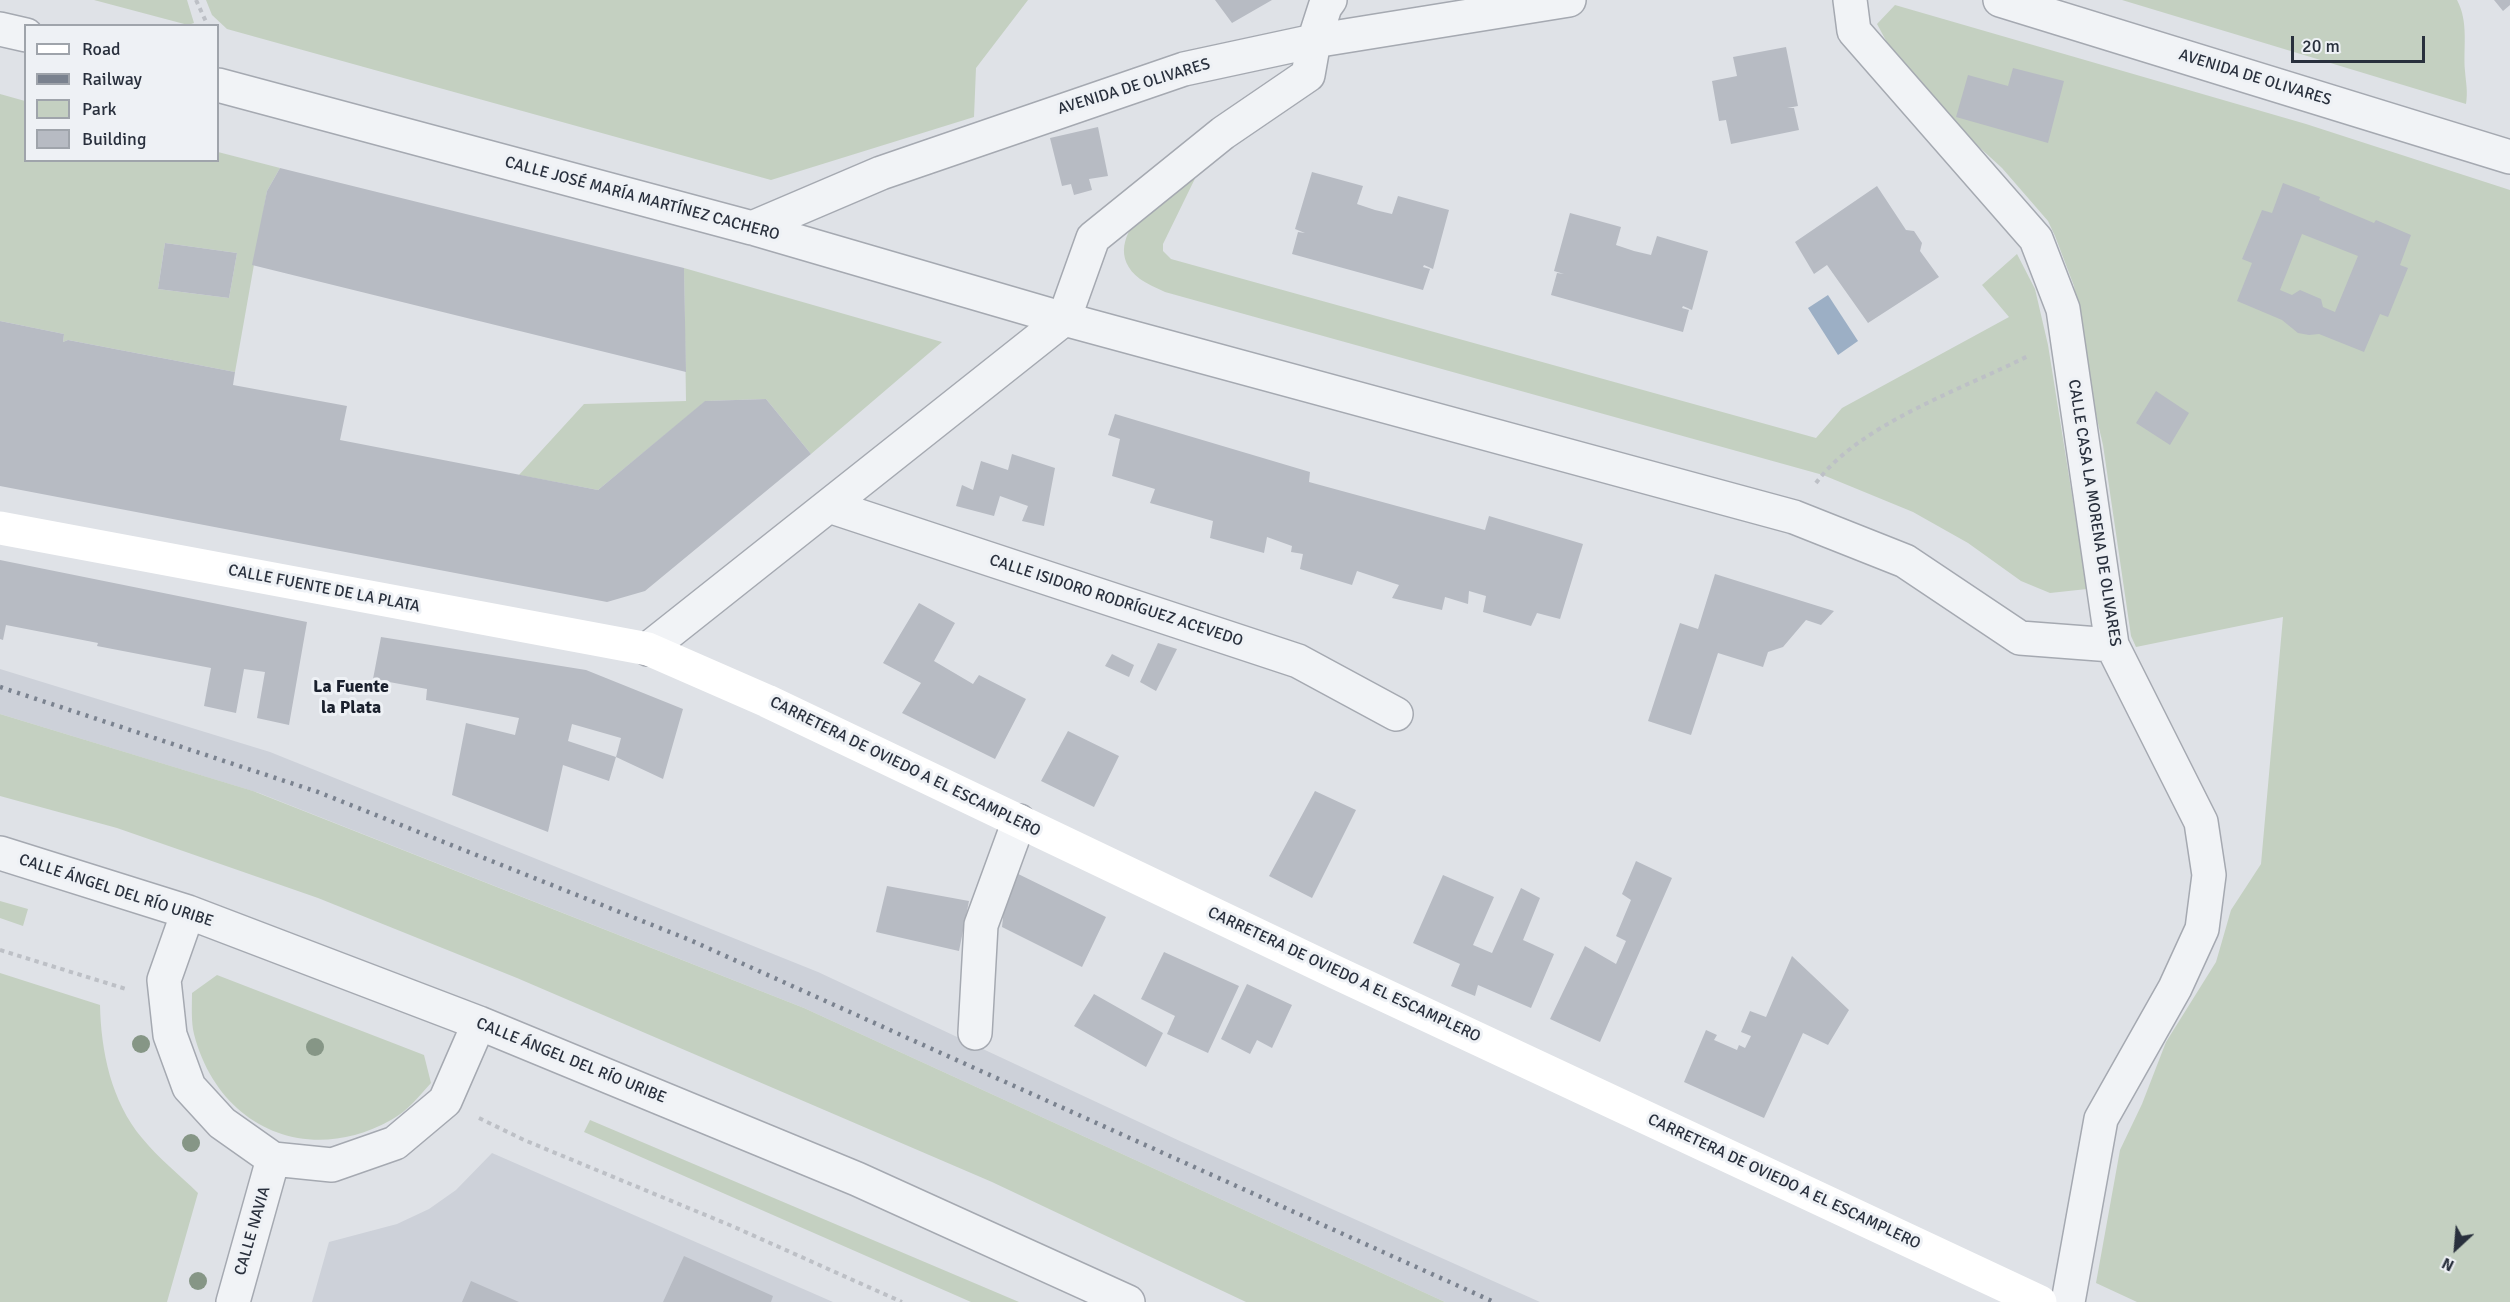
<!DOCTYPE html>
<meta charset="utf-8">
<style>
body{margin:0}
#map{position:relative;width:2510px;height:1302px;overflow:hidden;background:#dfe2e7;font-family:Signika,sans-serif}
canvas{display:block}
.legend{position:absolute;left:24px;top:24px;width:195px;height:138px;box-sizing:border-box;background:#eef1f5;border:2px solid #9fa4ab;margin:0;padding:8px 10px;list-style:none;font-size:18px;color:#29303d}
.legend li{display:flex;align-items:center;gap:12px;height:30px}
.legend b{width:30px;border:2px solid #9fa4ab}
.north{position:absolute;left:2426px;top:1218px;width:60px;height:60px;-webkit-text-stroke:4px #eef1f5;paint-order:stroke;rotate:206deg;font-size:16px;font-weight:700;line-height:24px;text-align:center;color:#29303d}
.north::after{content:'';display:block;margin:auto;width:21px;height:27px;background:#29303d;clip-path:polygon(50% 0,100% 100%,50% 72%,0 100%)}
.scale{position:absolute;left:2291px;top:36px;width:134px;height:27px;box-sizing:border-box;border:3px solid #29303d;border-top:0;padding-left:8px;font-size:18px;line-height:21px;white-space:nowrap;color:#29303d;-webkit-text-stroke:4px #eef1f5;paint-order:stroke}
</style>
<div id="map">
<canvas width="2510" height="1302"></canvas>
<ul class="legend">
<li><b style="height:8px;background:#fff"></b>Road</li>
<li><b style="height:8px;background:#7a828f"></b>Railway</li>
<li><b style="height:16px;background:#c4d0c1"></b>Park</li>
<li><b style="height:16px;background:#b7bbc3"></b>Building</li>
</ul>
<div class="north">N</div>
<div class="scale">20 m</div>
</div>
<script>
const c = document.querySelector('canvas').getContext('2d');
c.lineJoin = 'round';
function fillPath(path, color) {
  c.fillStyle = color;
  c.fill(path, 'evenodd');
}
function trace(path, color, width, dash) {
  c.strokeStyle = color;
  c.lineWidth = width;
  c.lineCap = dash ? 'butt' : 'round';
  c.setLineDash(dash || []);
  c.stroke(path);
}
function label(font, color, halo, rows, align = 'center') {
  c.font = font + ' Signika,sans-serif';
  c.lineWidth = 6;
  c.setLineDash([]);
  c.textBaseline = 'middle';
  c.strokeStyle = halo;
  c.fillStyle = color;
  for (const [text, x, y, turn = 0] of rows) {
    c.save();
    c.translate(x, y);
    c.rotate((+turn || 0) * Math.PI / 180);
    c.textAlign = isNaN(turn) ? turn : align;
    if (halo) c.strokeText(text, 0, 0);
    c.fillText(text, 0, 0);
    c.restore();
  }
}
fillPath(new Path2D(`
 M0 669 270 752 818 972 1182 1142 1540 1302H1445L804 1008 259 793 0 714Z
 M492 1153 833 1302H312L329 1242 397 1224 429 1209 456 1190Z`), '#cdd1d9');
fillPath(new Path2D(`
 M94 0H187L194 23 188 25Z
 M206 0H1028L976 68 974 117 771 180 227 29 212 15Z
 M2122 0H2457C2469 22 2463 48 2465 71 2466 84 2468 91 2466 104Z
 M1895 5 2306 124 2510 190V1302H2137L2096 1283 2120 1150 2142 1104 2166 1042 2216 962 2231 910 2261 864 2283 617 2136 647 2131 636 2103 445 2087 376 2074 286 2055 236 2048 221 2002 168 1942 113 1896 59 1877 24Z
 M0 94 25 101 26 160H218V152L280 168 267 191 235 372 68 340 63 342 64 334 0 321ZM165 243 237 253 229 298 158 289Z
 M1206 156 1163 244V251L1171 259 1816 438 1842 408 2009 317 1982 285 2017 254 2035 289 2048 345 2087 589 2050 593 2021 581 1968 543 1913 512 1823 475 1165 292C1157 288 1147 284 1140 279 1088 238 1178 181 1206 156Z
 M684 268 942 342 811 454 766 399 706 401 598 490 519 475 584 404 686 401Z
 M0 714 253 791 804 1008 1445 1302H1246L992 1182 517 978 318 898 117 828 0 796Z
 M0 901 28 909 23 926 0 918Z
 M0 973 100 1005C101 1051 111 1101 142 1138 158 1158 180 1175 198 1193L167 1302H0Z
 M217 975 424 1055 431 1083C419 1096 408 1111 391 1120 307 1167 218 1127 194 1034 191 1022 192 1006 192 993Z
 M590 1120 1019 1302H971L584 1132Z`), '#c4d0c1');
fillPath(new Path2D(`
 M1828 295 1858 341 1838 355 1808 308Z`), '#9cafc5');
fillPath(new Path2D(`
 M1215 0H1272L1232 23Z
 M2494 0H2510V5L2503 11Z
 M1786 47 1798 106 1787 108H1794L1799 130 1731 144 1726 120 1719 121 1712 81 1737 76 1733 57Z
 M2013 68 2064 81 2048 143 1956 117 1968 75 2008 86Z
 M1098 127 1108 176 1089 179 1092 190 1074 195 1071 184 1062 186 1050 138Z
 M280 168 684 268 686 372 252 265 267 191Z
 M1312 172 1363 186 1357 204 1375 210 1392 214 1398 196 1449 210 1433 269 1424 265 1423 267 1430 269 1423 290 1292 254 1298 232 1305 233 1295 229Z
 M2283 183 2320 197 2319 200 2374 223 2376 220 2411 235 2400 265 2408 268 2388 317 2380 314 2364 352 2319 334 2309 335 2298 333 2282 320 2237 301 2252 263 2242 259 2262 210 2272 213ZM2302 234 2358 256 2335 312 2323 307 2321 299 2300 290 2292 295 2280 290Z
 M1877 186 1906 230 1914 231 1922 243 1920 251 1939 277 1868 323 1827 265 1814 274 1795 242Z
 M1570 213 1621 227 1616 245 1634 251 1651 255 1657 236 1708 251 1692 310 1683 306 1682 308 1689 310 1683 332 1551 295 1557 273 1564 274 1554 271Z
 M165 243 237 253 229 298 158 289Z
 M0 321 64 334 63 342 68 340 235 372 233 385 347 406 340 440 598 490 705 401 766 399 811 454 645 591 607 602 0 486Z
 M2156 391 2189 413 2170 445 2136 423Z
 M1115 414 1310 472 1309 482 1485 530 1489 516 1583 544 1560 619 1537 613 1531 626 1483 612 1486 596 1469 591 1468 604 1445 597 1442 610 1392 598 1399 585 1357 571 1352 585 1300 569 1303 554 1291 552 1292 546 1267 537 1264 553 1210 538 1213 521 1150 503 1155 489 1112 476 1120 439 1108 435Z
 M1012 454 1055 468 1044 526 1022 521 1028 506 1000 496 994 516 956 506 962 485 973 490 981 461 1008 470Z
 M0 560 307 622 289 725 257 718 265 672 244 669 236 713 204 706 211 668 97 646 98 643 6 625 3 640 0 639Z
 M1715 574 1834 611 1821 625 1806 620 1783 647 1768 652 1763 667 1718 653 1691 735 1648 721 1680 623 1698 629Z
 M919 603 955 623 934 661 973 684 979 675 1026 699 995 759 902 713 921 683 883 663Z
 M381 637 586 670 683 709 663 779 616 757 609 781 563 765 548 832 452 795 466 723 515 735 519 718 426 700 427 689 373 679ZM572 724 621 738 616 757 568 741Z
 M1158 643 1177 649 1156 691 1140 682Z
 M1112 654 1134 665 1129 677 1105 666Z
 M1068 731 1119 756 1094 807 1041 781Z
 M1315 791 1356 810 1312 898 1269 876Z
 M1636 861 1672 878 1600 1042 1550 1019 1585 946 1616 964 1626 941 1616 936 1631 900 1622 894Z
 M1008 869 1106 917 1082 967 1002 927Z
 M1443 875 1494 897 1473 945 1492 953 1521 888 1540 898 1523 940 1554 954 1531 1008 1478 985 1475 996 1451 986 1460 964 1413 943Z
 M887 886 969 901 959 951 876 932Z
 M1164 952 1239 986 1208 1053 1167 1034 1175 1016 1141 999Z
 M1792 956 1849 1010 1828 1045 1803 1033 1764 1118 1684 1082 1706 1030 1717 1035 1714 1040 1737 1050 1739 1045 1745 1048 1751 1036 1741 1032 1750 1011 1766 1017Z
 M1247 984 1292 1005 1272 1048 1257 1040 1250 1054 1221 1039Z
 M1094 994 1163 1033 1146 1067 1074 1026Z
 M684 1256 773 1296 771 1302H663Z
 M471 1281 519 1302H462Z`), '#b7bbc3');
const pedestrian = new Path2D(`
 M1064 319 1093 238 1223 133 1308 75 1314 41`);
const minor = new Path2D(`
 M1850 0 1854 31 2036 239 2063 309 2112 645 2201 822 2209 875 2202 929 2175 988 2101 1119 2068 1302
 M2000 0 2510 157
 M0 29 26 35
 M1314 41 1325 7 1330 0
 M218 85 752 228 1064 319 1794 517 1905 561 2020 638 2112 645
 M752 228 881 173 1184 69 1314 41 1569 0
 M829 506 1298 661 1396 714
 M648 649 1064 319
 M0 853 188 912 479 1023 857 1179 1128 1302
 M188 912 164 980 170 1035 189 1087 222 1123 273 1159 332 1165 395 1143 445 1101 479 1023
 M975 1033 981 925 1019 821
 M233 1302 273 1159`);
trace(pedestrian, '#a5a9b1', 36);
trace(minor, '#a5a9b1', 36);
trace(new Path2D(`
 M196 0 208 26
 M1816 483C1859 424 1963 389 2028 356
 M0 950 126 989
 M479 1118 524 1140 732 1226 902 1302`), '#bdc0c6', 4, [4.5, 4.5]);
trace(pedestrian, '#f1f3f6', 33);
trace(minor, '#f1f3f6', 33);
trace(new Path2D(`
 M0 528 648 649 767 701 1337 973 2040 1302`), '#fff', 33);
trace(new Path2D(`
 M0 687 318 792 690 940 1494 1302`), '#7a828f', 4.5, [3, 6]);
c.fillStyle = '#869686';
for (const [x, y] of [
 [141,1044],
 [315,1047],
 [191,1143],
 [198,1281]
]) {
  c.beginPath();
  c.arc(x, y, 9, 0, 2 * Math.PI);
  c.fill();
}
label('16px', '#29303d', '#eef1f5', [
 ["AVENIDA DE OLIVARES",2255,78,17],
 ["AVENIDA DE OLIVARES",1134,87,-17],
 ["CALLE JOSÉ MARÍA MARTÍNEZ CACHERO",642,199,15],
 ["CALLE CASA LA MORENA DE OLIVARES",2094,513,81],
 ["CALLE FUENTE DE LA PLATA",324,589,11],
 ["CALLE ISIDORO RODRÍGUEZ ACEVEDO",1116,601,18],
 ["CARRETERA DE OVIEDO A EL ESCAMPLERO",905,767,26],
 ["CALLE ÁNGEL DEL RÍO URIBE",116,891,18],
 ["CARRETERA DE OVIEDO A EL ESCAMPLERO",1344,975,25],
 ["CALLE ÁNGEL DEL RÍO URIBE",571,1061,22],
 ["CARRETERA DE OVIEDO A EL ESCAMPLERO",1784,1182,25],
 ["CALLE NAVIA",253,1231,-74]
]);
label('bold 18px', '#1b212e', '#eef1f5', [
 ["La Fuente",351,687],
 ["la Plata",351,708]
]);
</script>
